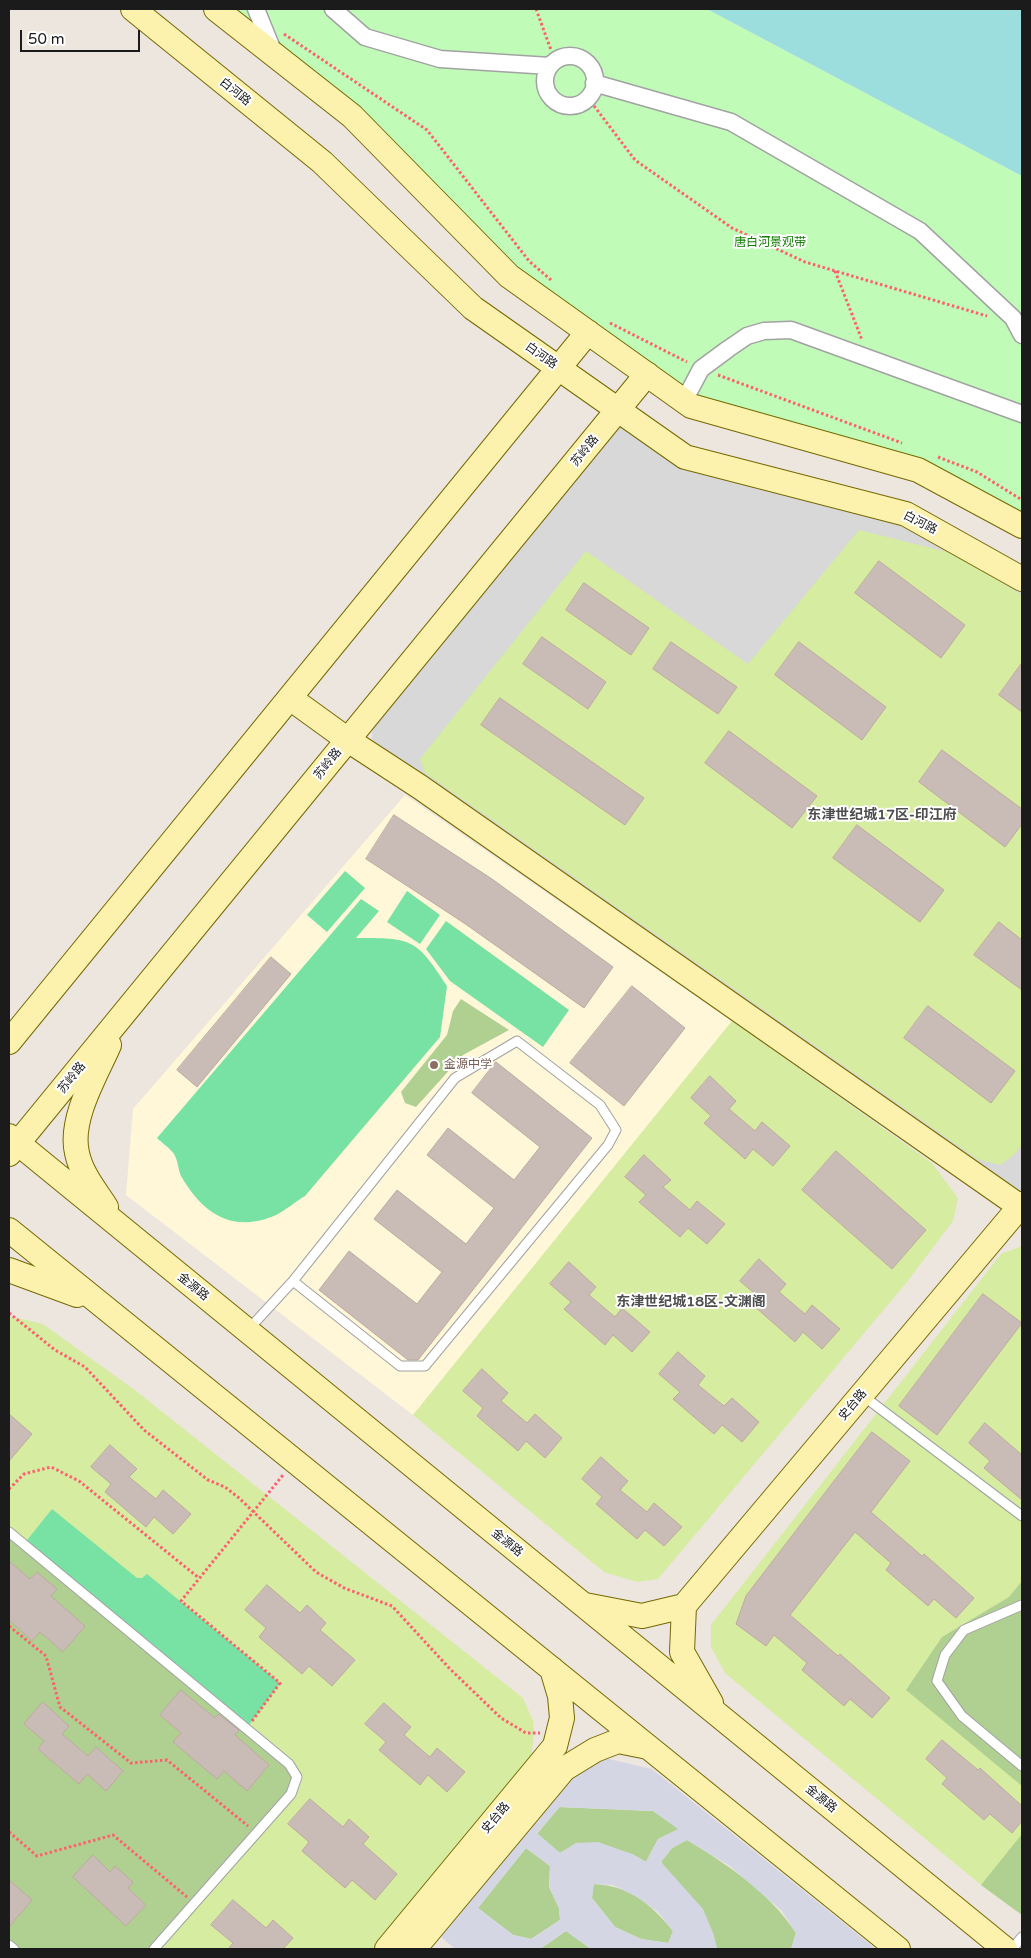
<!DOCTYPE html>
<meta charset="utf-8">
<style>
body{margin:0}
#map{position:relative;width:1031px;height:1958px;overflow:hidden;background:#ede6df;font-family:"Varela Round",sans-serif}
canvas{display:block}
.frame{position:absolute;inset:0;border:10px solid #1b1b1b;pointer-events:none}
.scale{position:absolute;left:20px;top:30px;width:120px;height:22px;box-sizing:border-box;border:2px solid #1b1b1b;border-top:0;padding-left:6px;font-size:15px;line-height:18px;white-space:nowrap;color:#1b1b1b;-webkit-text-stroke:4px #fff;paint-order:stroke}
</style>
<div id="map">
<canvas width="1031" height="1958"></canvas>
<div class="frame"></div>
<div class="scale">50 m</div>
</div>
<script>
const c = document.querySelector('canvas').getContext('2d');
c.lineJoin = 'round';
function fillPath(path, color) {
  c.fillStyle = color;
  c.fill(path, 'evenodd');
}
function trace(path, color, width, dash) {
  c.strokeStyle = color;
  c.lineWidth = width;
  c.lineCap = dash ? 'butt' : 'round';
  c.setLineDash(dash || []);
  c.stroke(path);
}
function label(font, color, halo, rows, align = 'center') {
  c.font = font + ' "Varela Round","Noto Sans SC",sans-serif';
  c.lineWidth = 4;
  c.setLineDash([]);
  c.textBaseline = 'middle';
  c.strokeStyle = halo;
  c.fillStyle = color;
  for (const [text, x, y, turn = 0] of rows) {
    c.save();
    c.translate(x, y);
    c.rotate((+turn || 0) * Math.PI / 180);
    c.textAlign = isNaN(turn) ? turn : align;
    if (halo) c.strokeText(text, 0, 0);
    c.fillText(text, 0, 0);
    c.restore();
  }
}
fillPath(new Path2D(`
 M620 423 673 464 906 525 1022 587V1209L385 755 372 739V726Z`), '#d9d8d8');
fillPath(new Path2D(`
 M405 795 732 1021 413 1415 126 1195 133 1109Z`), '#fff7d7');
fillPath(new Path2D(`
 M859 530 955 554 1022 595V1145L1014 1155 1000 1165 977 1159 425 773 420 759 586 551 748 664Z
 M732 1021 932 1163 958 1198 953 1221 907 1282 658 1579 637 1582 604 1572 413 1415Z
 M1022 1246V1915L981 1885 725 1673 711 1647V1625L1001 1254Z
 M9 1316 43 1324 136 1391 523 1698 533 1721 534 1731 529 1779 387 1949H9Z`), '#d5eca1');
fillPath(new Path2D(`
 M461 999 509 1030 463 1055 416 1107 405 1103 401 1092 447 1035 453 1011Z
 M9 1532 289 1764 297 1777 291 1794 154 1949H14L9 1945Z
 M1022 1581V1786L906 1690 942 1637 1009 1597Z
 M559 1807 653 1811 679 1829 658 1839 646 1862 632 1854 577 1843 560 1853 537 1834Z
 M1022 1834V1915L981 1885Z
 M687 1840C728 1865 769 1892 796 1933L791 1949H717L713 1933 661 1862 672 1848Z
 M526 1848 550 1866 549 1887 559 1908 560 1920 531 1939 513 1935 478 1908Z
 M593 1884C629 1885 651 1904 673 1931L669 1943 641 1939 615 1927 592 1898Z
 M566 1931 591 1949H540Z`), '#b0d091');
fillPath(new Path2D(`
 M216 9H707L1022 176V526L918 470 691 406 509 276 352 116Z`), '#c0fcb8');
fillPath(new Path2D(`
 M345 871 365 888 327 932 307 915Z
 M407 891 440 915 420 944 387 922Z
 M361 899 379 911 356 938C412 938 416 938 447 986L440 1037 305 1196C295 1202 286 1210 276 1215 233 1234 203 1214 181 1176 178 1169 178 1160 174 1154 170 1148 162 1143 157 1138Z
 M446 921 569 1010 543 1047 450 981 426 949Z
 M52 1509 137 1578H142L147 1574 280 1683 246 1729 24 1544Z`), '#77e2a4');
fillPath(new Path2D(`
 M596 1756 652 1769 876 1949H791L796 1933 782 1911 730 1866 687 1840 672 1848 661 1862 703 1909 713 1933 717 1949H591L566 1931 540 1949H455L440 1936 577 1769ZM560 1807 653 1811 678 1829 658 1839 646 1862 632 1854 598 1842 576 1843 560 1853 537 1833ZM526 1848 550 1866 549 1887 559 1908 560 1920 532 1939 513 1935 478 1908ZM594 1884 613 1885 639 1898 658 1912 673 1931 668 1943 641 1939 615 1927 592 1898Z`), '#d4d7e3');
fillPath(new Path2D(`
 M707 9H1022V176Z`), '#9cddde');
const building = new Path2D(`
 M879 561 965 625 941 658 855 593Z
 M584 583 649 628 631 655 566 610Z
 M542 637 606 682 588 709 523 664Z
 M671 642 737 687 718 714 653 669Z
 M799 642 886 707 862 740 775 675Z
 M1022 663V712L999 695Z
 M500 698 644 798 625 825 481 725Z
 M729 731 817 796 792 828 705 763Z
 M942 750 1022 809V824L1005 847 919 782Z
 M394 815 492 879 613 967 584 1008 464 923 366 859Z
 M857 825 944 890 920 922 833 858Z
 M999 922 1022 940V990L974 955Z
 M271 957 291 974 197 1087 177 1070Z
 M632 986 685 1028 624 1106 570 1063Z
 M928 1006 1015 1071 991 1103 904 1038Z
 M496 1062 592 1138 418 1360H408L319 1290 349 1251 417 1304 442 1272 374 1219 397 1190 466 1244 494 1208 427 1155 448 1128 514 1180 540 1147 472 1093Z
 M710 1076 736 1101 729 1109 755 1131 762 1122 790 1146 773 1166 753 1149 745 1159 704 1123 711 1116 691 1098Z
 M836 1151 926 1230 892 1269 802 1190Z
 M644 1155 671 1180 663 1187 690 1210 697 1201 725 1224 707 1244 688 1228 680 1237 639 1202 646 1195 625 1177Z
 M759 1259 786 1284 779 1292 805 1314 812 1305 840 1329 822 1349 803 1332 795 1342 754 1306 761 1299 740 1281Z
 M569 1262 596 1287 589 1295 615 1317 622 1308 650 1332 632 1352 613 1335 605 1345 564 1309 571 1302 550 1284Z
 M983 1294 1022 1323 937 1435 899 1406Z
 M678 1352 705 1376 698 1385 724 1406 732 1398 759 1422 742 1442 722 1425 714 1434 673 1399 680 1392 659 1374Z
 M482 1369 508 1393 501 1401 527 1423 535 1414 562 1438 545 1458 526 1441 518 1451 477 1416 483 1408 463 1391Z
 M9 1414 32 1434 9 1461Z
 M985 1423 1022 1455V1500L984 1468 990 1461 969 1443Z
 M872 1432 910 1461 871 1512 922 1556 924 1554 974 1598 956 1618 934 1599 928 1606 886 1570 891 1563 855 1532 790 1615 838 1656 840 1654 890 1698 872 1718 850 1699 844 1706 802 1670 807 1663 774 1635 766 1646 736 1624 746 1596Z
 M110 1445 137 1469 129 1477 156 1499 163 1490 191 1514 173 1534 154 1517 146 1527 105 1492 111 1484 91 1467Z
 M601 1457 628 1481 620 1490 647 1512 654 1503 682 1527 664 1546 645 1530 637 1539 596 1504 602 1497 582 1479Z
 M9 1561 30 1579 37 1572 57 1589 51 1596 85 1626 63 1652 40 1632 32 1641 9 1620Z
 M267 1585 300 1613 307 1605 326 1623 320 1630 355 1660 332 1686 309 1666 302 1674 259 1637 266 1628 245 1610Z
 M181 1690 215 1718 218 1714 239 1730 235 1735 269 1765 247 1791 224 1771 217 1779 173 1742 181 1733 160 1715Z
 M43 1702 69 1726 62 1734 88 1756 96 1747 123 1771 106 1791 87 1774 79 1784 38 1749 44 1741 24 1724Z
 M384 1703 411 1727 404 1735 430 1757 437 1748 465 1772 447 1792 428 1775 420 1785 379 1750 386 1742 365 1724Z
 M942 1740 978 1770 980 1768 1022 1806V1821L1012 1833 990 1814 984 1820 942 1784 947 1778 926 1759Z
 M310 1799 343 1827 349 1819 369 1837 363 1844 397 1874 375 1900 352 1880 345 1888 302 1851 309 1842 288 1824Z
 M93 1855 110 1872 115 1866 133 1882 128 1888 146 1905 126 1926 73 1877Z
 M9 1880 32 1900 9 1927Z
 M233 1900 266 1928 273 1920 293 1938 283 1949H228L233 1943 211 1925Z`);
fillPath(building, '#c9bbb6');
trace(building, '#c0a9a1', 1);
const lane = new Path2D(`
 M247 1331 293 1281 455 1078 517 1041 600 1105 616 1130 608 1145 425 1366H400L293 1281
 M862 1395 1022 1516
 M9 1532 289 1764 297 1777 291 1794 154 1949
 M1022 1605 964 1630 945 1655 937 1681 962 1716 1022 1766
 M9 1945 14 1949
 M1012 1949 1022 1937`);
const street = new Path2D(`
 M256 9 274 53
 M333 9 365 37 440 59 550 66
 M545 81a25 25 0 1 1 50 0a25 25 0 1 1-50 0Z
 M594 83 731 122 920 231 1013 318 1022 335
 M684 401 701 369 728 349 747 336 764 331 791 330 1022 414`);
const secondary = new Path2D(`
 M133 9 322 162 473 308 685 457 906 514 1022 579
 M216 9 352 116 509 276 691 406 918 470 1022 526
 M290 698 348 740 420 787 1022 1208
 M9 1042 588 332
 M9 1136 1005 1949
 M9 1154 647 374
 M106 1207C95 1190 81 1173 77 1153 69 1119 96 1075 109 1045
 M9 1230 898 1949
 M9 1270 77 1295
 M585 1605 642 1616 684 1606 682 1652 711 1703
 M684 1606 1022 1204
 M387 1949 555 1746 562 1718 560 1696 552 1669
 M414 1949 564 1769 595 1750 618 1741 648 1747`);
trace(lane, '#a2a2a2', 11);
trace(street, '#a2a2a2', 19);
trace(secondary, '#746900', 26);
trace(new Path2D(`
 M536 9 551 50
 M284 34 427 130 529 261 551 280
 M588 98 635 160 732 228 805 262 987 316
 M835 271 862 340
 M610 323 687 362
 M718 375 902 443
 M938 457 977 472 1022 500
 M9 1313 55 1350 85 1367 144 1430 208 1480 225 1487 239 1498 316 1572 344 1588 392 1606 450 1669 501 1718 526 1733H540
 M9 1489 24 1474 51 1467 79 1481 199 1578
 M9 1626 46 1656 60 1707 131 1763 167 1760 248 1826
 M252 1721 280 1683 181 1601 283 1475
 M9 1832 37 1856 113 1835 187 1897`), '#ff5f6e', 3, [2.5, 2.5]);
trace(lane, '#fff', 9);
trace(street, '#fff', 16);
trace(secondary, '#fdf1ae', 24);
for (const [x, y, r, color] of [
 [434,1065,5,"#8d6e63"]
]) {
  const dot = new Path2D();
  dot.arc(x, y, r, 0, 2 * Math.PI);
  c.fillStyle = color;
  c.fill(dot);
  trace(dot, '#fff', 2);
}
label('12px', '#1b1b1b', '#fff', [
 ["白河路",235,92,39],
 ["白河路",541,356,35],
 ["苏岭路",585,451,-51],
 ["白河路",920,523,27],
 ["苏岭路",328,764,-51],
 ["苏岭路",72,1078,-51],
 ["金源路",193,1287,39],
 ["史台路",853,1405,-50],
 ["金源路",507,1543,39],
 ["金源路",821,1799,39],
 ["史台路",496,1818,-50]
]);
label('12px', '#137d05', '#fff', [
 ["唐白河景观带",770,243]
]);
label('12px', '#785e54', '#fff', [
 ["金源中学",444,1065]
], 'left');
label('bold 14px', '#4e4e4e', '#fff', [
 ["东津世纪城17区-印江府",882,815],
 ["东津世纪城18区-文渊阁",691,1302]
]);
</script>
